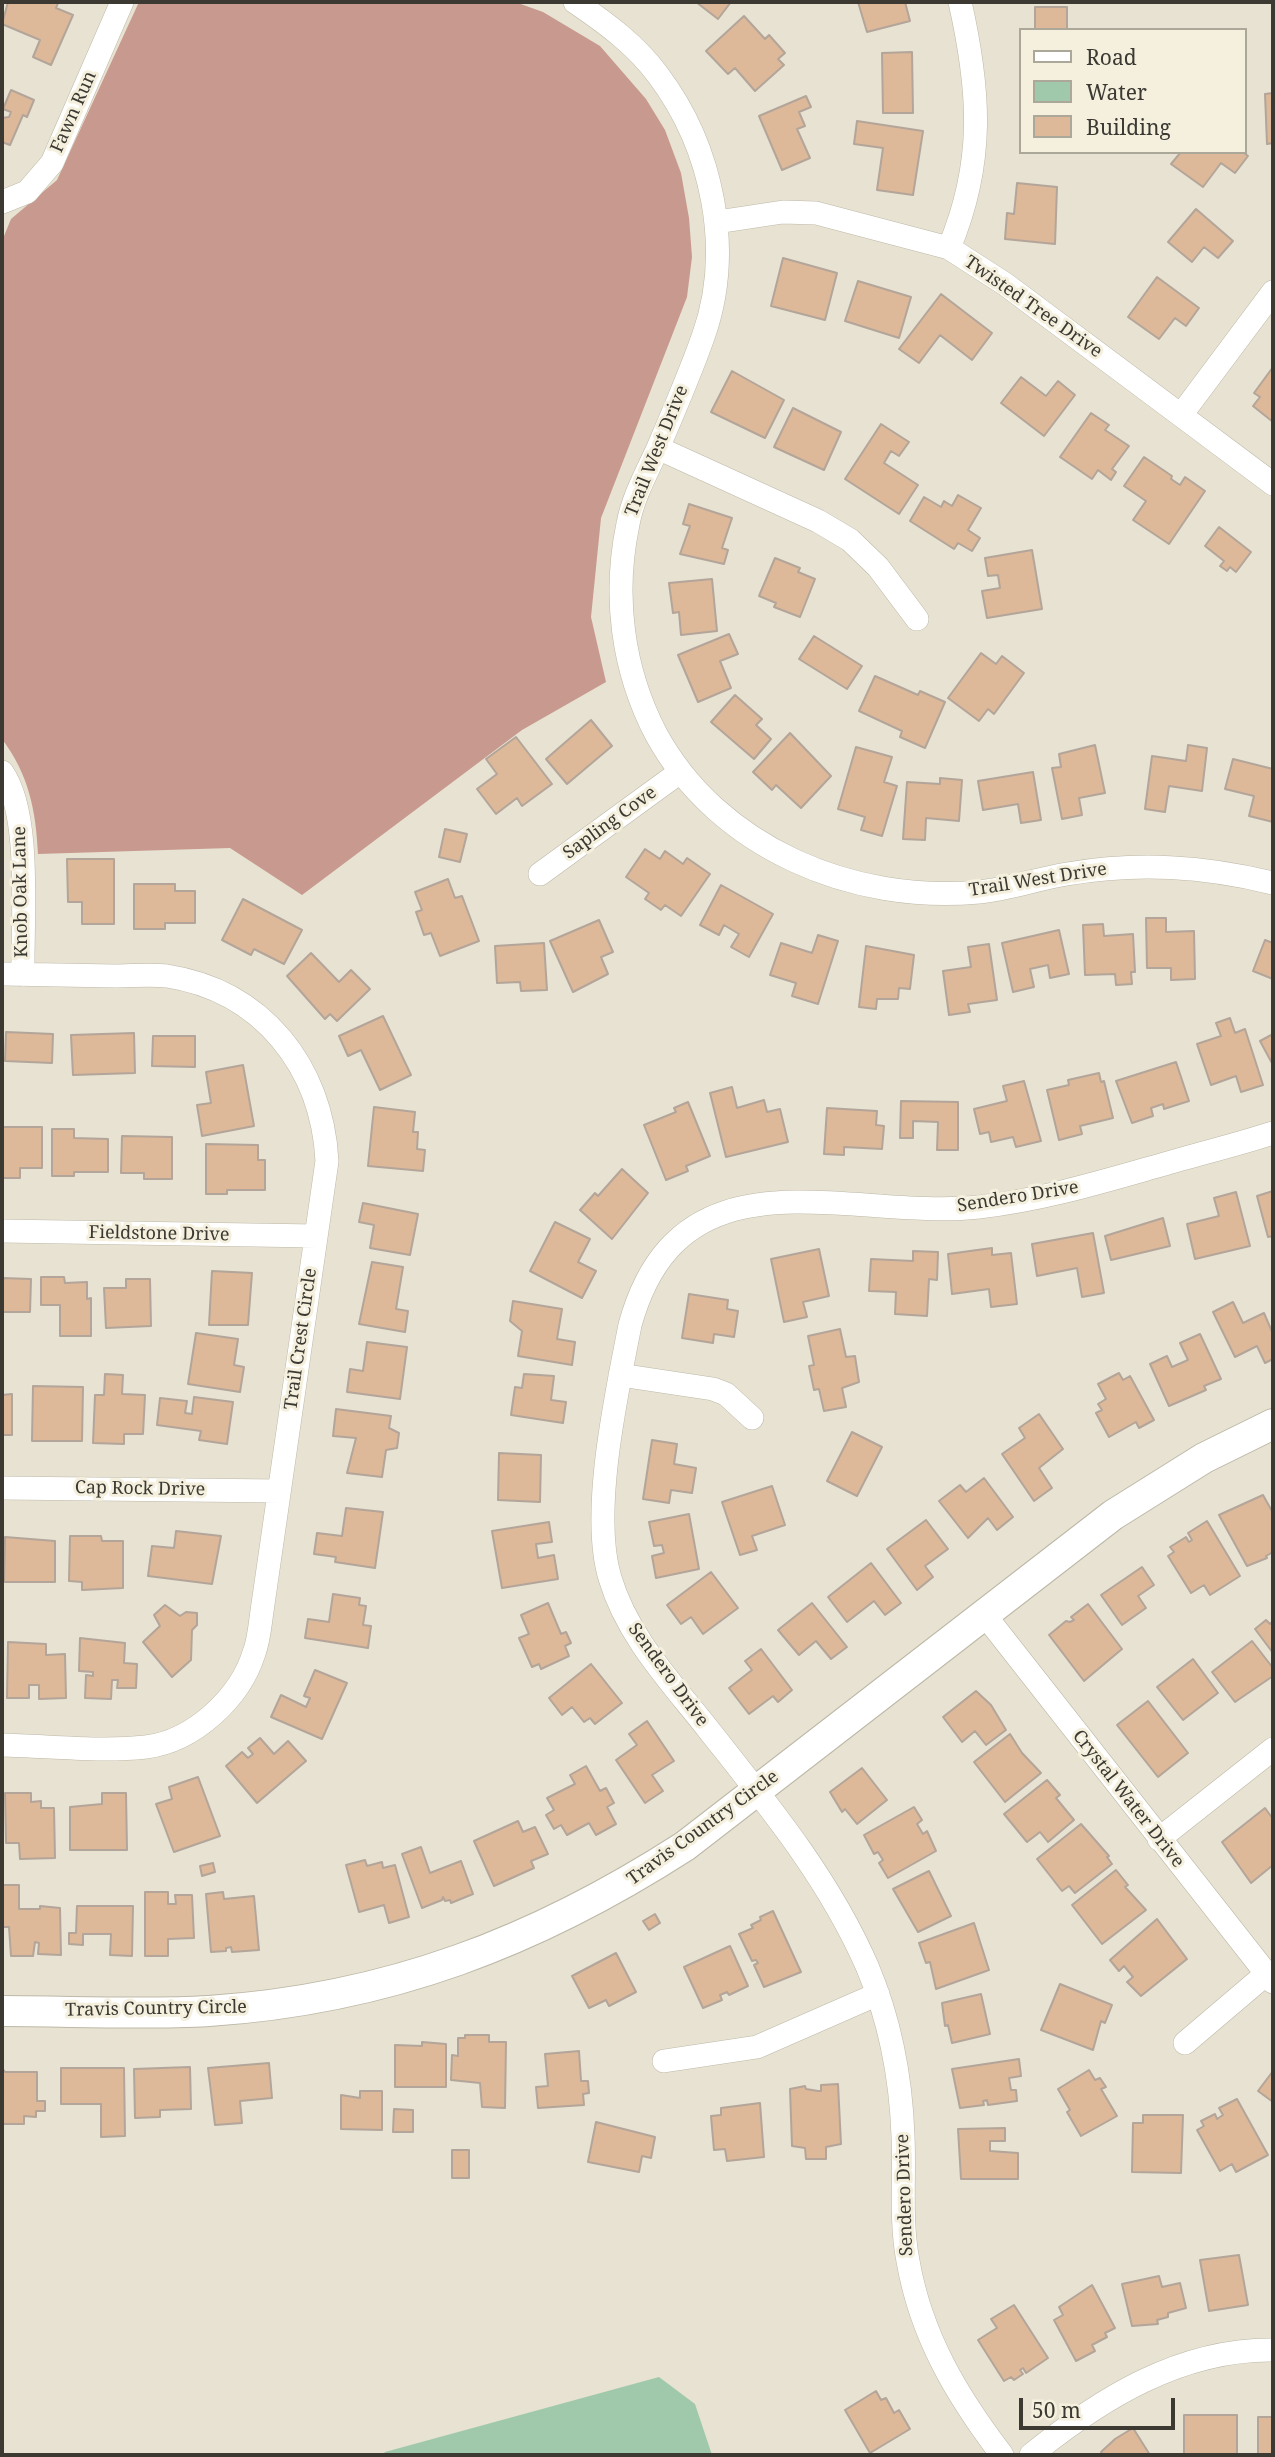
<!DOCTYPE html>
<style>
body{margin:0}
#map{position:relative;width:1275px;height:2457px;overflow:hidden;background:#e7e2d1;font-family:"Noto Serif",serif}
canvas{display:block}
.frame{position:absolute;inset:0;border:4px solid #3b3932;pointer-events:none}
.legend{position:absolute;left:1019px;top:28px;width:228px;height:126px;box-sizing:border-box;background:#f5f0de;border:2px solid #aba799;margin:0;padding:9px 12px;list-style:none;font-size:21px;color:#3b3932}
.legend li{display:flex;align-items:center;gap:14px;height:35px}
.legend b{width:35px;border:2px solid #aba799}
.scale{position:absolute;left:1019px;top:2398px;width:156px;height:32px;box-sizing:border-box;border:4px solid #3b3932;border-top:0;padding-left:9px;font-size:21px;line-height:24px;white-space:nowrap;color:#3b3932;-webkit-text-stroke:5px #f5f0de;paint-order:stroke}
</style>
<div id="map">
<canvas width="1275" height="2457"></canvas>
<div class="frame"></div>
<ul class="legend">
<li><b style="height:9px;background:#fff"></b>Road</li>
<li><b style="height:19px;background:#a0c9ac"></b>Water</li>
<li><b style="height:19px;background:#ddb99a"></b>Building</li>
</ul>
<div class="scale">50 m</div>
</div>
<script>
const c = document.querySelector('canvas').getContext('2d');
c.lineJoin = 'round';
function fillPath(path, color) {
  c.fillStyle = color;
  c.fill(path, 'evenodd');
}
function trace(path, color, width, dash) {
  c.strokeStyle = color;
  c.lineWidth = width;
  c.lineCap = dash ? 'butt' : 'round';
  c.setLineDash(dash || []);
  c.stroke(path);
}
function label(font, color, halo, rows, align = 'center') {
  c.font = font + ' "Noto Serif",serif';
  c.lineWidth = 6;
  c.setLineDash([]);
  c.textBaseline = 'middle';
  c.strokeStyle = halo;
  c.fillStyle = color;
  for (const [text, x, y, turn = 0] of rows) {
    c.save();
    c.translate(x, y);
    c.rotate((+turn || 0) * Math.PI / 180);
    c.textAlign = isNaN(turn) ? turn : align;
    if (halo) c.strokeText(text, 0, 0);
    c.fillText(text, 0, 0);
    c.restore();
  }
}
fillPath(new Path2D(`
 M139 2H515L543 12 600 46 646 99 665 130 681 173 689 218 692 257 687 297 601 518 591 617 606 682 522 730 302 895 230 848 38 854C36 811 29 775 2 739V241L11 219 57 180Z`), '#c8998e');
fillPath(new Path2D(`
 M659 2377 695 2404 712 2455H382L385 2452Z`), '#a0c9ac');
const building = new Path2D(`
 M8 2H55L58 3 56 8 73 15 51 65 33 57 40 40 2 24Z
 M696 2H731L718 19Z
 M858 2H905L910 21 867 32Z
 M1035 7H1067V30H1035Z
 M744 16 765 39 769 35 785 53 778 59 784 65 755 91 735 68 728 74 706 51Z
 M912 52 913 113H883L882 53Z
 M11 90 34 100 27 117 23 115 10 145 2 142V118L9 117 11 112 3 109Z
 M1273 93V143L1267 144 1265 94Z
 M806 96 811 107 799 112 805 126 797 129 810 158 782 170 759 116Z
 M857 121 923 131 913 195 877 190 883 148 854 144Z
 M1181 152H1243L1248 156 1235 173 1221 163 1203 187 1171 164Z
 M1017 183 1057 187 1055 244 1005 239 1007 213 1014 214Z
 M1196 209 1233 241 1218 258 1204 247 1192 262 1168 242Z
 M783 258 837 273 825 320 771 306Z
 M1157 277 1199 308 1186 326 1175 318 1159 339 1128 317Z
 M858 281 911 297 899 338 845 321Z
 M941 294 992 333 972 360 940 335 919 363 899 349Z
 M1273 367V422L1253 406 1260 397 1254 393Z
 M732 371 784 400 765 438 711 412Z
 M1021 377 1046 396 1058 381 1075 395 1044 436 1001 403Z
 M793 408 841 432 824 470 774 447Z
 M1091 413 1109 425 1105 430 1129 446 1112 469 1116 472 1111 480 1098 470 1092 479 1060 457Z
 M881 424 909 442 899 456 891 451 884 463 918 485 899 514 845 479Z
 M1144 457 1172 476 1171 479 1180 485 1185 477 1205 491 1169 544 1133 520 1146 501 1124 486Z
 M958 495 981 508 968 530 980 538 972 551 958 543 954 549 910 521 924 497 941 507 944 501 952 506Z
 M689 504 732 518 722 548 728 550 724 564 680 554 690 526 683 524Z
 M1219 527 1251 552 1236 572 1230 567 1227 571 1220 566 1224 561 1205 546Z
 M1032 550 1042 609 987 618 982 591 1000 588 998 575 988 576 985 558Z
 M775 558 800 568 798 572 815 579 800 617 774 607 776 603 759 596Z
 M712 579 717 631 681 635 679 612 673 613 669 583Z
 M729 634 738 654 720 661 731 688 698 702 678 655Z
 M814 636 862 666 847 689 799 659Z
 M981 653 996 664 1002 656 1024 673 994 714 988 709 979 721 948 698Z
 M875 676 918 695 920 691 945 702 925 748 900 737 902 731 859 711Z
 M735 695 762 719 756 725 771 739 754 759 711 722Z
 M591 720 612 746 567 784 546 759Z
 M790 733 831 776 801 808 776 785 772 790 753 772Z
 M516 737 552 784 522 806 517 798 496 814 477 789 497 774 486 759Z
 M1095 745 1105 793 1079 798 1082 815 1062 819 1052 768 1061 767 1059 754Z
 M1188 745 1207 748 1202 791 1169 786 1165 812 1145 809 1152 756 1186 761Z
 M856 747 892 757 884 782 897 786 882 836 861 830 865 817 838 809Z
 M1233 759 1273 769V822L1249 816 1254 796 1225 789Z
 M1033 772 1041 820 1021 823 1018 804 983 810 978 781Z
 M940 778 962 780 959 821 926 818 925 840 903 839 907 782 940 784Z
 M445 829 467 834 460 862 439 857Z
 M645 849 660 859 665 851 683 864 687 858 710 874 681 916 665 905 661 910 645 899 649 893 626 877Z
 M67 859H114V924H82V902H68Z
 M448 879 455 898 462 896 479 941 440 956 431 933 424 935 416 912 422 910 415 892Z
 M134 884H175V891H195V923H165V929H134Z
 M721 885 773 914 749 957 731 947 739 934 724 925 719 935 700 925Z
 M243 899 302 930 284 964 254 949 251 955 222 940Z
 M1146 918H1166V932L1194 931 1195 979 1171 980V968H1147Z
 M599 920 613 952 601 957 608 974 573 992 550 941Z
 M1103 924 1104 936 1133 934 1135 972H1131L1132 984 1116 985 1115 974 1085 975 1083 925Z
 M1059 930 1069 974 1050 978 1048 965 1030 969 1034 987 1013 992 1002 943Z
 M818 935 838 941 818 1004 792 996 796 983 770 975 781 943 812 953Z
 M1265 940 1273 943V979L1253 971Z
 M544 943 547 990 521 991 520 982 497 983 495 946Z
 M989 944 997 1000 968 1004 970 1012 949 1015 943 971 971 967 968 947Z
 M866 946 914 955 910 989 899 988 898 999H877L876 1009 859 1007Z
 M311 953 339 982 351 970 370 989 337 1021 330 1014 325 1019 287 976Z
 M383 1016 411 1075 380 1090 361 1050 348 1056 339 1036Z
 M1230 1018 1235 1033 1245 1029 1263 1085 1241 1092 1236 1076 1211 1085 1197 1044 1221 1036 1216 1023Z
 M6 1032 53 1034 52 1063 5 1061Z
 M134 1033 135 1073 73 1075 71 1035Z
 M1273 1034V1065L1260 1041Z
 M153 1036H195V1067L152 1066Z
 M1176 1062 1189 1101 1164 1109 1163 1104 1151 1108 1153 1116 1132 1123 1116 1081Z
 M243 1065 254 1126 202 1136 197 1105 211 1103 206 1072Z
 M1099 1073 1101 1082 1104 1081 1113 1118 1080 1126 1082 1134 1059 1140 1047 1090 1069 1085 1068 1080Z
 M1024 1081 1041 1141 1016 1147 1013 1137 991 1142 989 1132 980 1134 974 1109 1007 1101 1003 1086Z
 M732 1087 737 1108 764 1100 767 1112 780 1109 788 1142 726 1157 710 1093Z
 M901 1101 958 1102V1150H937L938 1122 913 1121V1138H900Z
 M688 1102 710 1156 686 1166 688 1171 666 1180 644 1125 676 1112 674 1108Z
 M374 1107 415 1112 413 1132H418L417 1149 425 1150 423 1171 368 1166Z
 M827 1108 877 1111 876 1125 884 1126 882 1149 844 1147V1155L824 1154Z
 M2 1127H42V1168H20V1178H2Z
 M52 1129H74V1138L108 1139V1172H74V1176H52Z
 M122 1136 172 1137V1179H144V1173H121Z
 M206 1144 258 1145V1160H265V1190H227V1194H206Z
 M622 1169 648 1193 612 1239 580 1210 595 1193 598 1196Z
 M1273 1191V1236L1268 1237 1257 1196Z
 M1236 1192 1250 1246 1195 1259 1187 1224 1219 1216 1214 1198Z
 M363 1203 418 1214 410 1255 370 1248 374 1225 359 1222Z
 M1163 1218 1170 1246 1111 1260 1105 1236Z
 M555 1222 590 1239 578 1262 596 1271 582 1298 530 1271Z
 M1093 1233 1104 1293 1082 1297 1077 1268 1037 1276 1032 1244Z
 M992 1248V1255L1011 1253 1017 1304 991 1307 989 1289 952 1294 948 1254Z
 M819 1249 829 1296 803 1302 807 1317 784 1322 771 1259Z
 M913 1251 938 1252 937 1280 929 1279 927 1316 895 1314 896 1292 869 1291 871 1259 913 1261Z
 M372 1262 403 1267 396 1309 408 1311 405 1332 359 1324Z
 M212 1271 252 1273 248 1325H209Z
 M41 1277H64L65 1283 87 1282V1299L91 1298V1336H60V1305H41Z
 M2 1278 31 1279 30 1312H2Z
 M126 1279H150L151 1326 106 1328 104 1288H126Z
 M689 1294 728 1300 727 1309 738 1311 734 1337 714 1334 713 1343 682 1338Z
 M513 1301 562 1309 557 1339 575 1342 572 1365 518 1356 522 1331 510 1321Z
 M1233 1302 1243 1323 1264 1313 1273 1334V1359L1265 1363 1257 1346 1235 1357 1213 1312Z
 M840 1329 846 1357 855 1356 859 1382 842 1388 846 1407 824 1411 819 1389 814 1390 809 1366 814 1365 808 1336Z
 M196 1333 238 1339 234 1365 244 1367 240 1392 188 1384Z
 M1200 1334 1221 1379 1204 1386 1206 1390 1169 1406 1150 1364 1167 1356 1172 1367 1188 1360 1180 1343Z
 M367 1342 407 1347 400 1399 347 1392 350 1369 363 1371Z
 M1119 1373 1123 1380 1130 1376 1154 1420 1139 1428 1136 1422 1109 1437 1096 1413 1102 1410 1098 1404 1106 1399 1098 1384Z
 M105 1374 123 1375 122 1394 145 1395 143 1434H124V1444L93 1443 95 1395H104Z
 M524 1374 554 1376 551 1400 566 1402 563 1423 511 1415 515 1387 522 1388Z
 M33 1386 83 1387 82 1441H32Z
 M12 1394V1435H2V1395Z
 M194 1397 233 1402 227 1444 199 1440 201 1431 157 1425 160 1398 187 1401 185 1413 192 1414Z
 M336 1409 391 1416 389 1428 399 1433 397 1448 386 1450 382 1477 347 1473 356 1438 333 1436Z
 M1039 1414 1063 1449 1039 1468 1052 1488 1034 1501 1002 1454 1025 1438 1019 1428Z
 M852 1432 882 1447 857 1496 827 1481Z
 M652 1440 677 1444 674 1464 696 1468 692 1493 671 1490 669 1503 643 1499Z
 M499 1453 541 1455 540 1502 498 1500Z
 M984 1478 1013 1517 997 1530 988 1518 968 1538 939 1501 960 1485 966 1492Z
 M772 1486 785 1525 752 1536 757 1550 740 1555 722 1502Z
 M1263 1495 1273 1513V1552L1266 1556 1267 1558 1247 1566 1219 1515Z
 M346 1508 383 1512 375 1568 335 1562 336 1557 314 1554 317 1533 342 1536Z
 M689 1514 699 1569 656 1578 652 1556 664 1553 662 1545 654 1546 649 1522Z
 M926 1520 948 1549 925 1566 933 1577 917 1590 887 1549Z
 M1207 1521 1240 1576 1210 1595 1204 1585 1191 1593 1168 1556 1174 1552 1170 1547 1186 1537 1189 1542 1192 1540 1188 1533Z
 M549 1522 552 1542 536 1544 538 1558 554 1555 558 1579 502 1588 492 1531Z
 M176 1531 221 1536 212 1584 148 1576 152 1546 174 1548Z
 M70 1536H101L102 1541H123V1588L82 1590V1582L69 1581Z
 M5 1537 55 1541V1582H4Z
 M871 1563 901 1603 885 1615 874 1601 847 1622 828 1597Z
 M1142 1567 1154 1585 1138 1596 1146 1608 1122 1625 1101 1595Z
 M711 1572 738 1608 703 1634 691 1617 681 1624 667 1605Z
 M333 1594 360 1598 359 1605 366 1606 363 1625 371 1626 368 1648 305 1638 308 1619 329 1622Z
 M548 1603 561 1634 566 1632 571 1643 565 1646 569 1656 541 1669 539 1664 532 1667 519 1638 529 1634 521 1615Z
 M812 1603 847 1647 831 1659 816 1641 799 1655 778 1630Z
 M1088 1604 1122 1649 1084 1681 1049 1635 1066 1621 1070 1622 1074 1620 1071 1617Z
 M165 1605 180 1616 186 1612 197 1613V1625L192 1630 191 1660 172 1677 143 1642 160 1626 154 1615Z
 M1266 1620 1270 1624 1273 1621V1653L1255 1629Z
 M80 1638 125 1643 124 1663 137 1664 136 1688H117L118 1680H112L111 1699 85 1698 86 1675 93 1676V1672L79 1671Z
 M1252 1641 1273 1668V1676L1235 1702 1212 1672Z
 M8 1642 46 1644V1655L65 1654 66 1698 39 1699V1685H29V1698H7Z
 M761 1649 792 1690 778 1702 773 1696 749 1714 729 1688 752 1670 745 1661Z
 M1193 1659 1218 1693 1183 1720 1157 1687Z
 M591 1664 622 1703 595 1724 590 1718 584 1722 572 1707 562 1715 549 1698Z
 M315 1670 347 1683 322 1739 271 1717 281 1695 306 1707 310 1698 304 1696Z
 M976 1691 991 1705 1006 1730 986 1745 975 1731 962 1742 943 1717Z
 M1148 1701 1188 1753 1158 1777 1117 1725Z
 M647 1721 674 1761 652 1775 663 1791 645 1803 616 1760 637 1745 629 1734Z
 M1010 1734 1022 1753 1041 1773 1005 1802 974 1762Z
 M260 1738 274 1754 288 1741 306 1761 257 1803 226 1766 242 1752 248 1758 253 1754 248 1748Z
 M586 1766 600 1791 606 1788 614 1803 607 1807 616 1824 596 1835 589 1823 567 1835 561 1825 554 1829 546 1815 554 1810 547 1798 575 1784 570 1775Z
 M862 1768 887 1800 857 1824 845 1809 842 1812 830 1792Z
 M198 1777 220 1836 174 1852 156 1804 172 1799 169 1787Z
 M1047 1780 1060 1795 1056 1798 1074 1820 1048 1842 1040 1832 1027 1842 1004 1814Z
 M5 1793H31V1802L41 1801V1808H54L55 1858 20 1859 19 1843H6Z
 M102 1793H126L127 1850H70V1807L102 1804Z
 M914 1807 922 1820 917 1824 923 1834 927 1831 936 1851 888 1878 879 1863 883 1860 878 1852 874 1854 864 1835Z
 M1265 1808 1273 1819V1865L1251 1883 1222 1842Z
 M518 1821 523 1832 535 1827 548 1854 531 1861 534 1868 494 1886 474 1841Z
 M1081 1824 1109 1856 1107 1857 1112 1864 1075 1893 1069 1886 1062 1891 1037 1859Z
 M421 1847 430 1873 461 1861 473 1894 451 1903 450 1900 445 1901 443 1897 442 1900 422 1908 402 1854Z
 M365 1860 367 1866 382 1862 383 1868 395 1865 409 1917 389 1923 384 1905 359 1912 346 1865Z
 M213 1863 215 1872 202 1876 200 1866Z
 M1116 1870 1128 1885 1125 1887 1146 1910 1102 1944 1072 1905Z
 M929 1871 951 1916 918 1932 893 1889Z
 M2 1885H19V1909H40V1906L60 1908 61 1955 38 1954 39 1943 35 1942 33 1956H11L9 1927H2Z
 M145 1892H168V1904H176L175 1895H192L194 1938 168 1939V1956H145Z
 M223 1892 224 1899 254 1896 259 1950 232 1952 231 1947 226 1948V1951L211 1952 206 1894Z
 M77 1906H133L132 1956 110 1955 111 1934H83V1945L69 1944V1933H76Z
 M773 1911 801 1972 764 1987 754 1965 758 1963 756 1960 752 1961 739 1934 753 1928 751 1925 761 1920 760 1917Z
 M655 1914 660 1923 649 1930 643 1921Z
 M1157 1919 1187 1959 1141 1996 1127 1982 1133 1977 1124 1966 1119 1971 1110 1960Z
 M974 1923 989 1970 936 1989 930 1962 926 1963 919 1943Z
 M730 1946 748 1986 729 1995 727 1992 720 1995 722 2000 703 2008 684 1967Z
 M616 1953 636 1992 609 2006 606 2000 589 2008 572 1976Z
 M1060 1984 1112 2005 1105 2023 1101 2021 1093 2050 1041 2030Z
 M981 1994 990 2034 952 2043 948 2025 945 2026 942 2003Z
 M465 2035H489V2042H506L505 2108 482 2107 480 2083 451 2080 452 2055 458 2056V2038H465Z
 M422 2042 446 2044V2087H395V2045L422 2046Z
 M579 2051 581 2081H588L589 2093 583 2094 584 2105 538 2108 536 2087 548 2086 545 2054Z
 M1019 2059 1021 2076 1009 2078 1011 2090H1016L1017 2101 988 2105 987 2100 983 2101 984 2105 960 2108 952 2069Z
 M269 2063 272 2098 240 2101 242 2123 215 2125 208 2068Z
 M190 2067 191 2109 160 2110V2117L135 2118 134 2069Z
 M2 2068 5 2072H37V2101H45V2111H36V2117L24 2116V2124H3Z
 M61 2068H124L125 2136 101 2137V2104H61Z
 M1089 2070 1095 2080 1100 2078 1106 2087 1101 2089 1117 2116 1081 2136 1067 2112 1070 2110 1058 2089Z
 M1273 2071V2102L1258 2091Z
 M838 2084 841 2144 826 2147V2159H806L805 2148 792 2146 790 2089 805 2086 806 2089 818 2091H821V2085Z
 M360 2091H382V2130L341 2129V2095L360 2098Z
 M1237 2099 1268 2155 1236 2172 1232 2164 1220 2171 1197 2130 1204 2126 1201 2121 1215 2114 1217 2119 1223 2115 1219 2108Z
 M760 2103 764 2157 727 2161 725 2149 714 2150 711 2116 721 2115V2108Z
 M394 2109 413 2110V2132H393Z
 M1143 2115H1183L1181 2173 1132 2172 1133 2123H1143Z
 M596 2122 655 2137 651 2158 642 2156 639 2172 588 2162Z
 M1005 2128V2141H990V2151L1018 2153V2179H961L958 2129Z
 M452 2150H469V2178H452Z
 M1239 2255 1248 2305 1209 2311 1200 2260Z
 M1159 2276 1162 2287 1180 2283 1186 2308 1168 2313V2317L1157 2320 1158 2324 1132 2326 1122 2284Z
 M1092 2285 1115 2328 1105 2333 1107 2337 1092 2345 1095 2351 1076 2361 1054 2320 1063 2315 1059 2307Z
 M1014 2305 1048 2358 1026 2373 1023 2368 1020 2370 1023 2374 1014 2380 1011 2377 1004 2381 978 2340 997 2328 991 2319Z
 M876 2391 881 2400 886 2398 894 2413 899 2410 910 2429 870 2453 845 2410Z
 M1184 2415H1237V2455H1184Z
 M1258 2417H1273V2455H1258Z
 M1133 2428 1150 2455H1103L1101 2452 1115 2439Z`);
fillPath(building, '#ddb99a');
trace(building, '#b3a599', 2);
const minor = new Path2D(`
 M575 2C606 23 636 45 658 75 713 148 734 251 703 337 690 374 674 411 658 448 647 472 633 497 628 524 613 595 622 669 656 734 718 848 853 904 979 892 1008 889 1037 879 1067 874 1138 862 1203 866 1273 883
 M2 202 27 192 52 163 122 2
 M717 222 783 212 816 213 949 248 1005 284 1273 484
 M949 248C985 162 980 91 960 2
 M1181 415 1273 292
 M658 448 818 521 850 540 878 567 917 619
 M2 772C32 813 22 921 23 975
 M540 874 680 772
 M2 974C39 975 76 975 114 976 131 976 150 974 167 976 263 991 322 1067 327 1161L262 1611C260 1625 259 1640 254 1653 240 1698 194 1741 146 1747 99 1752 49 1746 2 1745
 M2 1231 316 1236
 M620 1375 713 1389 726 1394 752 1418
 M2 1488 279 1491
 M984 1614 1273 1982
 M1159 1839 1273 1749
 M1185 2043 1265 1975
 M664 2061 757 2047 878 1994
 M1002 2455C957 2396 921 2336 908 2261 900 2220 905 2178 903 2136 901 2079 890 2020 867 1966 828 1877 768 1805 708 1729 671 1682 627 1636 610 1578 590 1513 617 1392 630 1325 680 1143 848 1221 979 1207 1042 1200 1101 1182 1161 1165 1198 1154 1236 1145 1273 1133
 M1031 2455C1100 2399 1180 2349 1273 2350`);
const tertiary = new Path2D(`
 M2 2011C71 2011 140 2015 209 2011 388 1999 536 1942 685 1846L1113 1515 1204 1458 1273 1424`);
trace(minor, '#bdb8a7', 24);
trace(tertiary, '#bdb8a7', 32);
trace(minor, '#fff', 23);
trace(tertiary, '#fff', 30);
label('18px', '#3b3932', '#f5f0de', [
 ["Fawn Run",74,112,-66],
 ["Twisted Tree Drive",1033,307,35],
 ["Trail West Drive",657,451,-68],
 ["Sapling Cove",610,823,-36],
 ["Trail West Drive",1038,880,-9],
 ["Knob Oak Lane",21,892,-91],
 ["Sendero Drive",1018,1197,-9],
 ["Fieldstone Drive",159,1234,1],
 ["Trail Crest Circle",301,1339,-82],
 ["Cap Rock Drive",140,1489,1],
 ["Sendero Drive",668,1675,54],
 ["Crystal Water Drive",1128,1799,52],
 ["Travis Country Circle",703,1828,-36],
 ["Travis Country Circle",156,2009,-1],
 ["Sendero Drive",905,2195,-92]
]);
</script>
